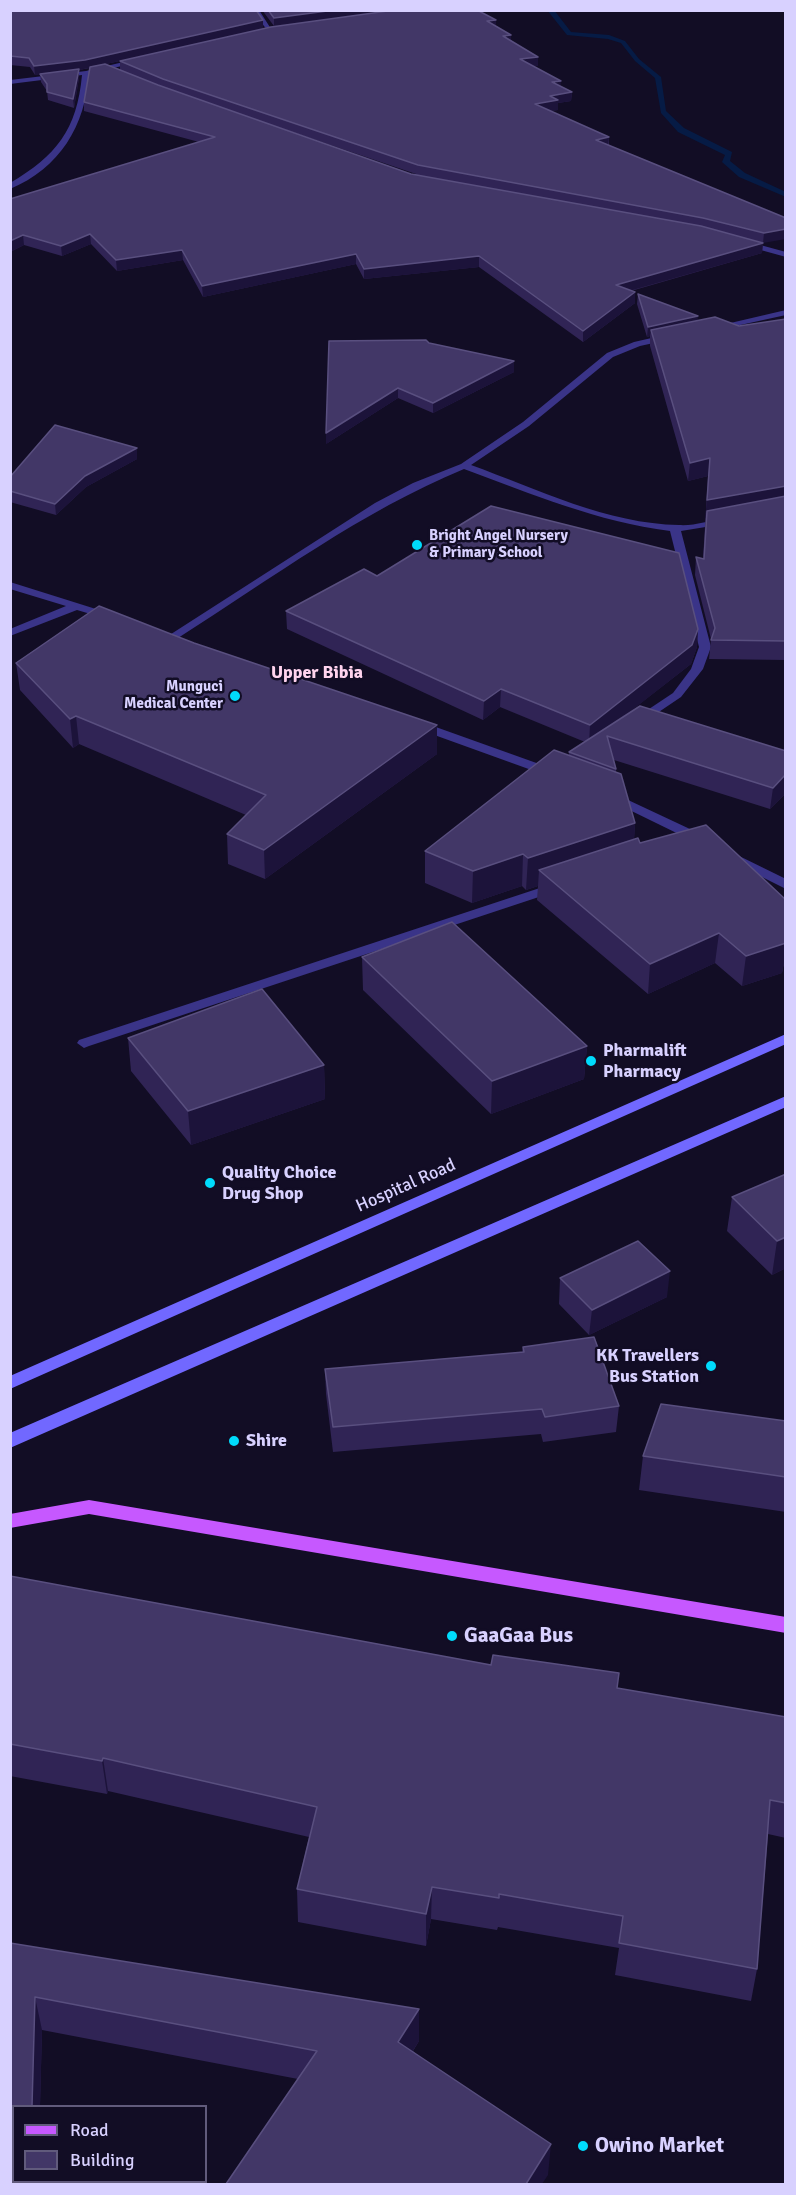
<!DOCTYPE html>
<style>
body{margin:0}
#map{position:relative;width:796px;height:2195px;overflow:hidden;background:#120d25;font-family:Signika,sans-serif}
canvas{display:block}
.frame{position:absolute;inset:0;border:12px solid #d8d1ff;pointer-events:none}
.legend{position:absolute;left:12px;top:2105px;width:195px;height:78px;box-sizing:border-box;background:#120d25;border:2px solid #615b7c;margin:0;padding:8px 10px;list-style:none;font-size:18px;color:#d8d1ff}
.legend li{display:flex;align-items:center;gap:12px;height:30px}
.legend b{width:30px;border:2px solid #615b7c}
</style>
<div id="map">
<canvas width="796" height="2195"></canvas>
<div class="frame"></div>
<ul class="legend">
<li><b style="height:8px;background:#c658ff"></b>Road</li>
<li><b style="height:16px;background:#423767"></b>Building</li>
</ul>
</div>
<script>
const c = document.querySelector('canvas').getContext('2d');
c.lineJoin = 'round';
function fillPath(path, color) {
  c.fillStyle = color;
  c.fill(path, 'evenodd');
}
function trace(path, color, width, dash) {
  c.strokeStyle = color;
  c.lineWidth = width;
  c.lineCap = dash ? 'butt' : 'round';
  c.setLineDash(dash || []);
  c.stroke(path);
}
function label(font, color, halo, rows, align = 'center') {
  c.font = font + ' Signika,sans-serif';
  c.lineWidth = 5;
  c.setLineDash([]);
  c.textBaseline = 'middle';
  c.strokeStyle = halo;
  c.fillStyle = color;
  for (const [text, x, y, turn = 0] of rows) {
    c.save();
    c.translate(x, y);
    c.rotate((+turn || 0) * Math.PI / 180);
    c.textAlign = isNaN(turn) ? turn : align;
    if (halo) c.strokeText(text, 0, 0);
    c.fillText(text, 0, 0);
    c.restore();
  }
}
fillPath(new Path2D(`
 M547 10H554L571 32 609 35 625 41 639 59 661 77 666 111 684 128 732 152 730 161 745 173 786 192V197L739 177 722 162 725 155 678 132 661 113 655 78 635 61 621 43 608 39 567 35Z`), '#061b45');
fillPath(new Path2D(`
 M252 10H259L273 32 255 34V32L267 30Z
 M140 58 142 61 89 74C85 126 60 168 10 189V183C56 156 77 130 82 75L10 84V80L86 71Z
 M742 240 786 252V257L739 244 738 242Z
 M786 310V315L713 331 709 328Z
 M669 334 673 337 672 339 640 346 613 357 529 426 471 465C537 489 608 524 679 525 694 526 709 521 724 518L729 521 724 524 681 531 711 647 703 669 681 697 641 724 637 725 631 721 673 693 691 669 699 647 670 531C598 522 532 494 464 469 362 511 271 579 178 638L174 639 168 636 375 503 413 483 461 464 523 422 607 353 634 342Z
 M10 582 115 615 117 617 111 620 77 610 10 636V629L66 606 10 589Z
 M419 721 556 770 558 773 552 777 548 776 415 728V722Z
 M611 792 707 837 708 840 707 843H697L607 799 605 796 607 793Z
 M731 852 786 879V889L726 859 724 856 726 853Z
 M555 883 560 884 562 887 560 890 89 1046 84 1048 77 1043 79 1040Z`), '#3a3488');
fillPath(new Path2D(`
 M786 1034V1044L10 1389V1376Z
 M786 1096V1107L10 1448V1433Z`), '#7168ff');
fillPath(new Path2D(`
 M89 1500 786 1617V1633L89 1514 10 1528V1514Z`), '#c658ff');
fillPath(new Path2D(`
 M10 10 263 20V28L274 26 262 10H477L496 20V26L538 66H533L560 86 572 92 571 101 558 103V110L550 111 609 137V145L786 218 763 243 762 253 631 291 635 292V303L583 342 479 267 364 279 356 264 203 297 183 260 117 271 91 244 62 256 24 245 10 252V199L199 142 84 111V102L90 68 79 70V78L74 108 48 100 47 91 41 82 40 74 35 75 30 67 10 65ZM120 61V70L106 64ZM260 121 416 174H411Z
 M638 294 698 321 739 326 786 319V660L709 659 711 639 695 575 696 557 703 559 708 476 688 481 650 346V336L647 337 637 304Z
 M429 343 514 361V372L433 413 398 398 326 444Z
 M137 448V459L86 487 56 515 10 502V477Z
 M377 576 698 629 697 647 691 664 619 720 786 751V793L770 809 614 760 616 769V772L635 823 634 840 640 843 786 900V953L782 973 742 986 715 963 648 994 537 900 538 886 526 890 522 886 472 903 425 883V851L569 756V752L585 742 500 707 483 720 287 629 286 611Z
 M194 643 437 725V754L265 879 228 864 227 834 246 815 79 744 73 748 20 690 16 663Z
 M362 957 587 1046 584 1079 491 1114 363 990Z
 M128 1038 324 1065 325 1099 191 1145 131 1071Z
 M786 1174V1268L772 1275 727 1231 732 1197Z
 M560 1278 667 1297 589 1335 559 1304Z
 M523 1347 619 1406 616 1432 543 1442 541 1434 333 1452 326 1394 325 1369 522 1352Z
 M786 1421V1512L639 1490 643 1456Z
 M10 1576 617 1688 786 1717V1838L768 1834 757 1969 751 2001 615 1975 619 1948 498 1927 497 1930 431 1919 426 1946 298 1922 297 1889 309 1837 108 1791 107 1794 10 1776Z
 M10 1943 419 2009V2041L413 2051 548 2175 298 2079 42 2030 40 2106H14L10 2184Z`), '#302455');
fillPath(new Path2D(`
 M335 10H402L274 27V18Z
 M263 20V29L79 70V78L74 108 73 99 79 70 35 75 34 66Z
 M496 20V28L487 21Z
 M511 35V44L503 36Z
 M538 57V66L519 68 520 59Z
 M561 81 560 90 552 82Z
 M572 92 571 101 558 103V110L534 113 535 104 550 96Z
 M609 137 608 147 596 140Z
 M786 229V239L763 243 762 253 615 295 616 285 763 243 764 233Z
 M90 234 91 244 62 256 61 246Z
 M23 235 24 245 10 252V241Z
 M182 250 183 260 117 271 116 260Z
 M356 254V264L203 297 202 286Z
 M479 256V267L364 279V269Z
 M635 292V303L583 342V331Z
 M698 316 697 326 651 330 650 336 647 337 648 327Z
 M514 361V372L433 413V403Z
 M398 388V398L326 444V433Z
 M137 448V459L86 487 56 515 55 504 85 476Z
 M710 458 708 476 688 481 690 463Z
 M786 486V503L705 518 707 500Z
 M698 629 697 647 691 664 589 744 590 725Z
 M501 689 500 707 483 720 484 701Z
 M76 716 79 744 73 748 70 719Z
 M437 725V754L265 879 264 850Z
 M786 774V793L770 809 773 788Z
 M635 823 633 855 539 870 538 886 526 890 528 858Z
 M523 854 522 886 472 903 473 871Z
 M719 933 715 963 648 994 650 964Z
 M786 943V953L782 973 742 986 746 956Z
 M587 1046 584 1079 491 1114 492 1081Z
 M324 1065 325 1099 191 1145 188 1111Z
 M786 1237V1268L772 1275 777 1241Z
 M670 1271 667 1297 589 1335 592 1310Z
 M103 1758 108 1791 107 1794 102 1761Z
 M432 1887 431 1919 426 1946V1914Z
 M35 1997 42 2030 40 2106H32Z
 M419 2009V2041L398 2074V2042Z
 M551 2144 548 2175 542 2184H526Z`), '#1c133a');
const building = new Path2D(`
 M10 10H256L263 20 85 60 34 66 29 58 10 56Z
 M268 10H335L274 18Z
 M395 10H477L496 20 487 21 511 35 503 36 538 57 520 59 561 81 552 82 572 92 550 96 558 100 535 104 609 137 596 140 786 218V229L764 233 703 218 418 165 163 79 120 61 271 27Z
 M105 64 158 85 411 174 701 226 763 243 616 285 635 292 583 331 479 256 364 269 356 254 202 286 182 250 116 260 90 234 61 246 23 235 10 241V199L215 137 84 102 90 67Z
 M79 69 73 99 47 92V84L40 74Z
 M638 294 698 316 648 327Z
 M715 317 739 326 786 319V486L707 500 710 458 690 463 651 330Z
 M426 340 429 343 514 361 433 403 398 388 326 433 329 341Z
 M55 425 137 448 85 476 55 504 10 491V477Z
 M786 496V641L711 640 715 628 696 557 704 559 707 511Z
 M491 506 679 553 698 629 692 645 590 725 501 689 484 701 286 611 364 569 377 576Z
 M99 606 194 643 437 725 264 850 227 834 266 795 76 716 70 719 16 663Z
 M640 706 786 751V774L773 788 607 736 616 769 569 752Z
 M554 750 621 774 635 823 528 858 523 854 473 871 425 851Z
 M706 825 786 900V943L746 956 719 933 650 964 539 870 638 838 640 843Z
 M452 922 587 1046 492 1081 362 957Z
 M262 989 324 1065 188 1111 128 1038Z
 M786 1174V1237L777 1241 732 1197Z
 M638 1241 670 1271 592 1310 560 1278Z
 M594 1337 619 1406 545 1417 542 1409 333 1427 325 1369 524 1352 523 1347Z
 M661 1404 786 1421V1477L643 1456Z
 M10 1576 491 1665 493 1655 619 1673 617 1688 786 1717V1803L770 1800 757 1969 619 1943 623 1916 499 1894V1898L432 1887 426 1914 297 1889 317 1807 103 1758 102 1761 10 1744Z
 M10 1943 419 2009 398 2042 551 2144 526 2184H226L317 2051 35 1997 32 2106H14V2181H125L129 2184H10Z`);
fillPath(building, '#423767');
trace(building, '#594f7f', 1.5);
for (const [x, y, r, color] of [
 [417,545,6,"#00dbfc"],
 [235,696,6,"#00dbfc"],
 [591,1061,6,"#00dbfc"],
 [210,1183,6,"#00dbfc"],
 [711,1366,6,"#00dbfc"],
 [234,1441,6,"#00dbfc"],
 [452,1636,6,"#00dbfc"],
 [583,2146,6,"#00dbfc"]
]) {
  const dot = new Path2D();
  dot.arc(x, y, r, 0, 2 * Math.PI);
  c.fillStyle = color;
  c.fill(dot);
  trace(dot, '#120d25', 2);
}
label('bold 15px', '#d8d1ff', '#120d25', [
 ["Bright Angel Nursery",429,536],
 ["& Primary School",429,553],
 ["Munguci",223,687,"right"],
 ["Medical Center",223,704,"right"]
], 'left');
label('bold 18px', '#ffd3ee', '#120d25', [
 ["Upper Bibia",317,673]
]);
label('bold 18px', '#d8d1ff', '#120d25', [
 ["Pharmalift",603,1051],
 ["Pharmacy",603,1072],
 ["Quality Choice",222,1173],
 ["Drug Shop",222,1194],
 ["KK Travellers",699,1356,"right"],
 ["Bus Station",699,1377,"right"],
 ["Shire",246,1441]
], 'left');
label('18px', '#d8d1ff', '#120d25', [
 ["Hospital Road",406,1186,-24]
]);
label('bold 21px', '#d8d1ff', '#120d25', [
 ["GaaGaa Bus",464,1636],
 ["Owino Market",595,2146]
], 'left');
</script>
